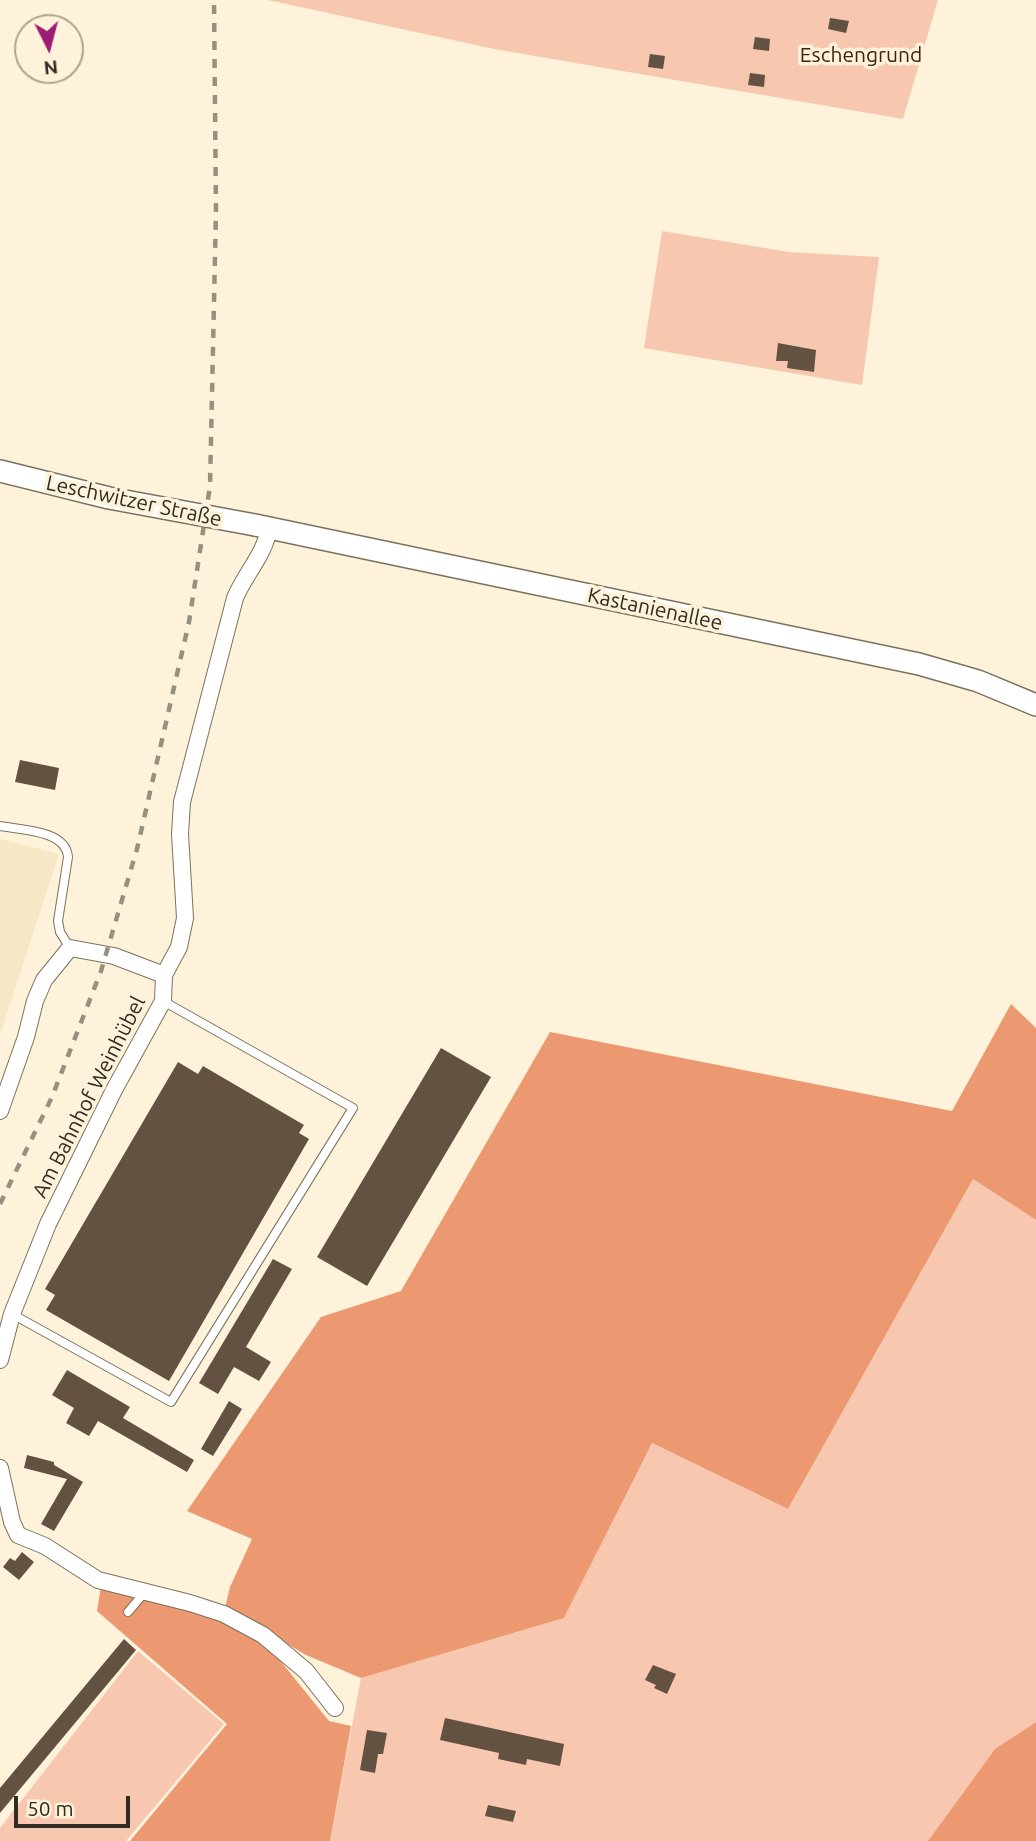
<!DOCTYPE html>
<meta charset="utf-8">
<style>
body{margin:0}
#map{position:relative;width:1036px;height:1841px;overflow:hidden;background:#fef3da;font-family:Ubuntu,sans-serif}
canvas{display:block}
.north{position:absolute;left:14px;top:14px;width:70px;height:70px;box-sizing:border-box;background:#fef3da;border:2px solid #aca391;border-radius:50%;rotate:174deg;font-size:19px;font-weight:700;line-height:28px;text-align:center;color:#312c23}
.north::after{content:'';display:block;margin:auto;width:24px;height:32px;background:#9c1d72;clip-path:polygon(50% 0,100% 100%,50% 72%,0 100%)}
.scale{position:absolute;left:14px;top:1796px;width:116px;height:32px;box-sizing:border-box;border:4px solid #312c23;border-top:0;padding-left:9px;font-size:21px;line-height:24px;white-space:nowrap;color:#312c23;-webkit-text-stroke:5px #fef3da;paint-order:stroke}
</style>
<div id="map">
<canvas width="1036" height="1841"></canvas>
<div class="north">N</div>
<div class="scale">50 m</div>
</div>
<script>
const c = document.querySelector('canvas').getContext('2d');
c.lineJoin = 'round';
function fillPath(path, color) {
  c.fillStyle = color;
  c.fill(path, 'evenodd');
}
function trace(path, color, width, dash) {
  c.strokeStyle = color;
  c.lineWidth = width;
  c.lineCap = dash ? 'butt' : 'round';
  c.setLineDash(dash || []);
  c.stroke(path);
}
function label(font, color, halo, rows, align = 'center') {
  c.font = font + ' Ubuntu,sans-serif';
  c.lineWidth = 7;
  c.setLineDash([]);
  c.textBaseline = 'middle';
  c.strokeStyle = halo;
  c.fillStyle = color;
  for (const [text, x, y, turn = 0] of rows) {
    c.save();
    c.translate(x, y);
    c.rotate((+turn || 0) * Math.PI / 180);
    c.textAlign = isNaN(turn) ? turn : align;
    if (halo) c.strokeText(text, 0, 0);
    c.fillText(text, 0, 0);
    c.restore();
  }
}
fillPath(new Path2D(`
 M0 839 59 854 0 1035Z`), '#f6e7c7');
fillPath(new Path2D(`
 M268 0H938L903 119 494 49Z
 M662 231 789 252 879 257 862 385 644 348Z
 M973 1179 1036 1220V1722L995 1749 928 1841H330L361 1678 564 1618 652 1443 788 1509Z
 M138 1651 224 1724 126 1841H0V1828Z`), '#f8c7b0');
fillPath(new Path2D(`
 M1011 1004 1036 1028V1220L973 1179 788 1509 652 1443 564 1618 361 1678 306 1655 265 1631 224 1612 230 1587 252 1539 187 1511 321 1317 401 1291 550 1032 952 1111Z
 M101 1586 223 1617 261 1637 329 1721 351 1726 330 1841H130L227 1724 97 1611Z
 M1036 1722V1841H928L995 1749Z`), '#ec9870');
fillPath(new Path2D(`
 M830 18 849 21 846 33 828 29Z
 M755 37 770 39 769 51 753 49Z
 M650 54 665 56 663 69 648 67Z
 M750 73 765 75 764 87 748 85Z
 M778 343 816 350 814 372 787 368 788 361H776Z
 M20 760 59 768 55 790 15 782Z
 M441 1048 491 1077 367 1286 317 1257Z
 M178 1062 198 1074 203 1066 304 1125 299 1133 309 1139 169 1381 46 1310 55 1295 45 1289Z
 M273 1259 292 1269 246 1347 271 1362 259 1381 234 1367 218 1394 199 1383Z
 M67 1370 130 1407 123 1418 194 1460 187 1472 98 1421 89 1436 66 1423 74 1408 52 1395Z
 M229 1401 242 1409 213 1456 201 1449Z
 M27 1455 54 1462V1465L83 1482 54 1531 41 1524 67 1479 24 1468Z
 M22 1552 34 1562 19 1580 3 1567 10 1558 15 1561Z
 M124 1639 136 1650 0 1813V1788Z
 M653 1665 676 1674 667 1694 654 1688 656 1685 645 1680Z
 M445 1718 564 1744 560 1766 527 1759 526 1765 498 1759 499 1753 440 1740Z
 M367 1730 387 1733 383 1754H378L375 1773 360 1770Z
 M488 1805 516 1811 513 1822 485 1816Z`), '#635241');
const service = new Path2D(`
 M0 826C21 830 66 830 68 857L58 921 60 932 70 948
 M12 1314 171 1402 353 1108 163 1001
 M128 1612 145 1592`);
const minor = new Path2D(`
 M0 1111 26 1037 35 1001 44 980 70 948 114 956 164 975
 M0 1360 12 1314 48 1224 114 1090 163 1001 164 975 179 947 185 918 180 834 182 802 235 598C245 574 265 554 269 528
 M0 1468 12 1522 18 1535 45 1546 98 1580 190 1603 224 1614 263 1635 306 1671 335 1708`);
const tertiary = new Path2D(`
 M0 471 109 498 163 508
 M255 525 919 664 978 681 1036 705`);
trace(service, '#7c725c', 10);
trace(minor, '#7c725c', 18);
trace(tertiary, '#7c725c', 24);
trace(service, '#fff', 8);
trace(minor, '#fff', 16);
trace(tertiary, '#fff', 21);
trace(new Path2D(`
 M0 1204 52 1097 101 971 137 849 189 622 210 486 216 210 214 0`), '#98907f', 4.5, [9, 9]);
const tertiaryBridge = new Path2D(`
 M163 508 255 525`);
trace(tertiaryBridge, '#7c725c', 24, []);
trace(tertiaryBridge, '#fff', 21);
label('21px', '#422110', '#fef3da', [
 ["Eschengrund",861,55]
]);
label('21px', '#312c23', '#fef3da', [
 ["Leschwitzer Straße",134,501,12],
 ["Kastanienallee",655,609,12],
 ["Am Bahnhof Weinhübel",89,1097,-63]
]);
</script>
